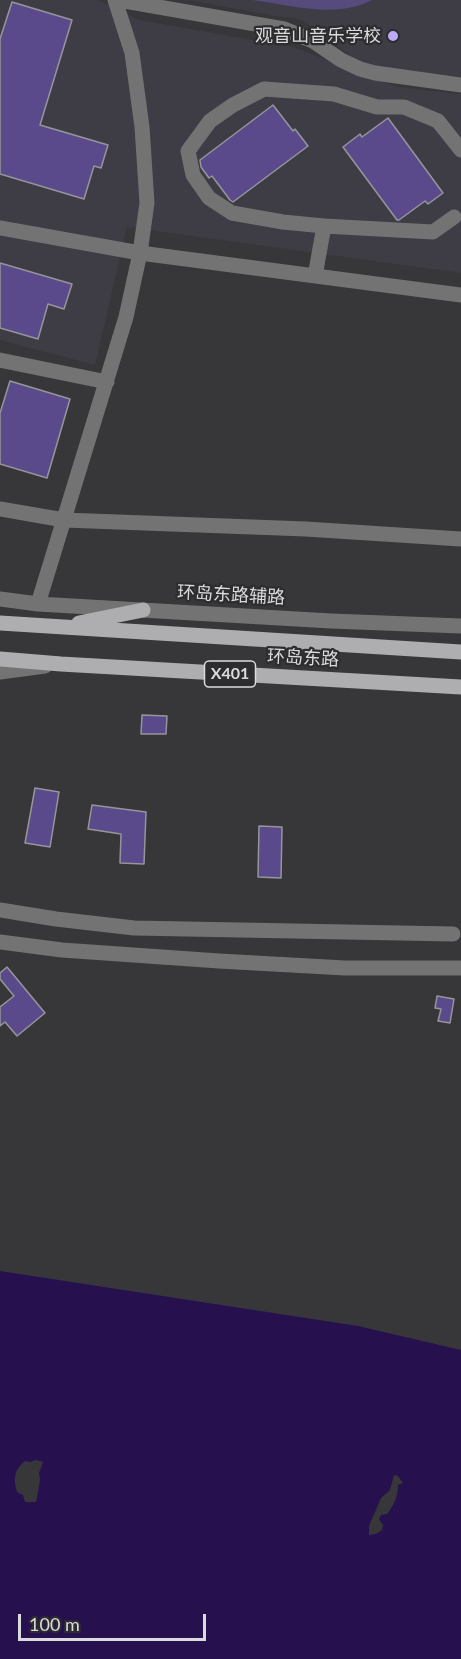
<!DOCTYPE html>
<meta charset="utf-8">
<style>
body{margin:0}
#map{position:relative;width:461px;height:1659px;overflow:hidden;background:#373739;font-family:Lato,sans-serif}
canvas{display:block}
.scale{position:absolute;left:18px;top:1614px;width:188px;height:27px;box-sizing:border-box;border:3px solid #dbdbdd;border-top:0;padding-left:8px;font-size:18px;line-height:21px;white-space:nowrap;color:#dbdbdd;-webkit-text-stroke:4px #2d2d2f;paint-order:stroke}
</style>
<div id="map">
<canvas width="461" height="1659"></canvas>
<div class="scale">100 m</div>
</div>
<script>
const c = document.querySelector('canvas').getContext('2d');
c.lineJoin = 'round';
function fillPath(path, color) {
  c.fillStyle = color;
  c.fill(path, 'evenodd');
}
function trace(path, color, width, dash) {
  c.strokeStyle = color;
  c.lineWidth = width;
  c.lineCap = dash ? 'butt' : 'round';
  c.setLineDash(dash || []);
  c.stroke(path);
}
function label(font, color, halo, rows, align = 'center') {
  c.font = font + ' Lato,"Noto Sans SC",sans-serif';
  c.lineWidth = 4.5;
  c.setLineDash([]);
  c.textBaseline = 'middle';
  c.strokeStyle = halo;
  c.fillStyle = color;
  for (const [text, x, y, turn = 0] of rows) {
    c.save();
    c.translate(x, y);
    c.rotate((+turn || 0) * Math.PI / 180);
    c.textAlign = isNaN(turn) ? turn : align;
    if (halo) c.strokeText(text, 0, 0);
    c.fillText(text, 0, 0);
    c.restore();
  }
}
fillPath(new Path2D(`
 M0 0H98L139 20 293 47 397 87 461 94V273L127 227 95 365 0 340Z
 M188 0H461V78L380 68 353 59 319 30 299 19 276 16Z`), '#3e3c45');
fillPath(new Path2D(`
 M252 0H372C336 19 291 5 252 0Z`), '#564b7d');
fillPath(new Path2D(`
 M0 1271 358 1326 461 1350V1659H0ZM36 1460 43 1462 39 1473 40 1480 36 1502H25L23 1495 17 1492C13 1479 14 1470 25 1461L30 1462ZM394 1475 398 1476 403 1483 398 1485C398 1497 394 1505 387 1514L381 1515 379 1519 383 1525 382 1530 376 1534 369 1535V1526L381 1498 390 1490Z`), '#26114e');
const building = new Path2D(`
 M12 2 72 20 40 125 108 145 101 168 94 166 84 199 0 174V39Z
 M273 105 293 131 295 129 308 146 233 202 230 200 212 176 209 178 201 167 200 160Z
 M388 118 443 193 428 204 425 201 399 220H397L343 147 360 134 362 137Z
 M0 263 72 284 64 309 48 304 38 339 0 328Z
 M10 381 70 399 47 478 0 464V413Z
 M142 715 167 716 166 734H141Z
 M35 788 59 792 50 847 25 843Z
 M92 805 146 812 144 864 120 863 121 834 88 829Z
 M259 826 282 827 281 878 258 877Z
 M7 967 45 1013 17 1036 5 1022 0 1026V1007L14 996 0 979V973Z
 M437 996 454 999 450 1023 438 1021 441 1009 435 1008Z`);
fillPath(building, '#5a4a8c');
trace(building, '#969699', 1.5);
trace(new Path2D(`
 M119 0 284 29 313 41 341 60 360 69 375 73 461 85
 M454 217 433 232 324 226 283 222 232 213 209 198 193 175 188 151 210 121 233 105 264 89 334 94 377 107H404L438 121 461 150
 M0 228 140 253 461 295
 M315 276 324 226
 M0 360 107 382
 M0 509 64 520 306 529 461 539
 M0 599 38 604 331 621 461 626
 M38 604 126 317 140 253 147 203 142 127 132 53 115 0
 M0 672 45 666
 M0 910 56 919 134 928 453 934
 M0 942 62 950 219 961 345 968H461`), '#737374', 15);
trace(new Path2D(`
 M0 623 461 652
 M79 623 143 610
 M0 659 61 664 461 687`), '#aeadb0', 15);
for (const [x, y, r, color] of [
 [393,36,6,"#baaaf7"]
]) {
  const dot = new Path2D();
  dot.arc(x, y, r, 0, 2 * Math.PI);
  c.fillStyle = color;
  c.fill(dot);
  trace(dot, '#2d2d2f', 2);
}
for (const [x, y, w] of [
 [230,674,51]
]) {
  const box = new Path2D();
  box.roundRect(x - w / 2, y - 13, w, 26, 4.5);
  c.fillStyle = '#2d2d2f';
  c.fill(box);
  trace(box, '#dbdbdd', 1.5);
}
label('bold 16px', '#dbdbdd', null, [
 ["X401",230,674]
]);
label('18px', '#dbdbdd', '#2d2d2f', [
 ["观音山音乐学校",381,36]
], 'right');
label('18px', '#dbdbdd', '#2d2d2f', [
 ["环岛东路辅路",231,595,3],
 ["环岛东路",303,658,3]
]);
</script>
